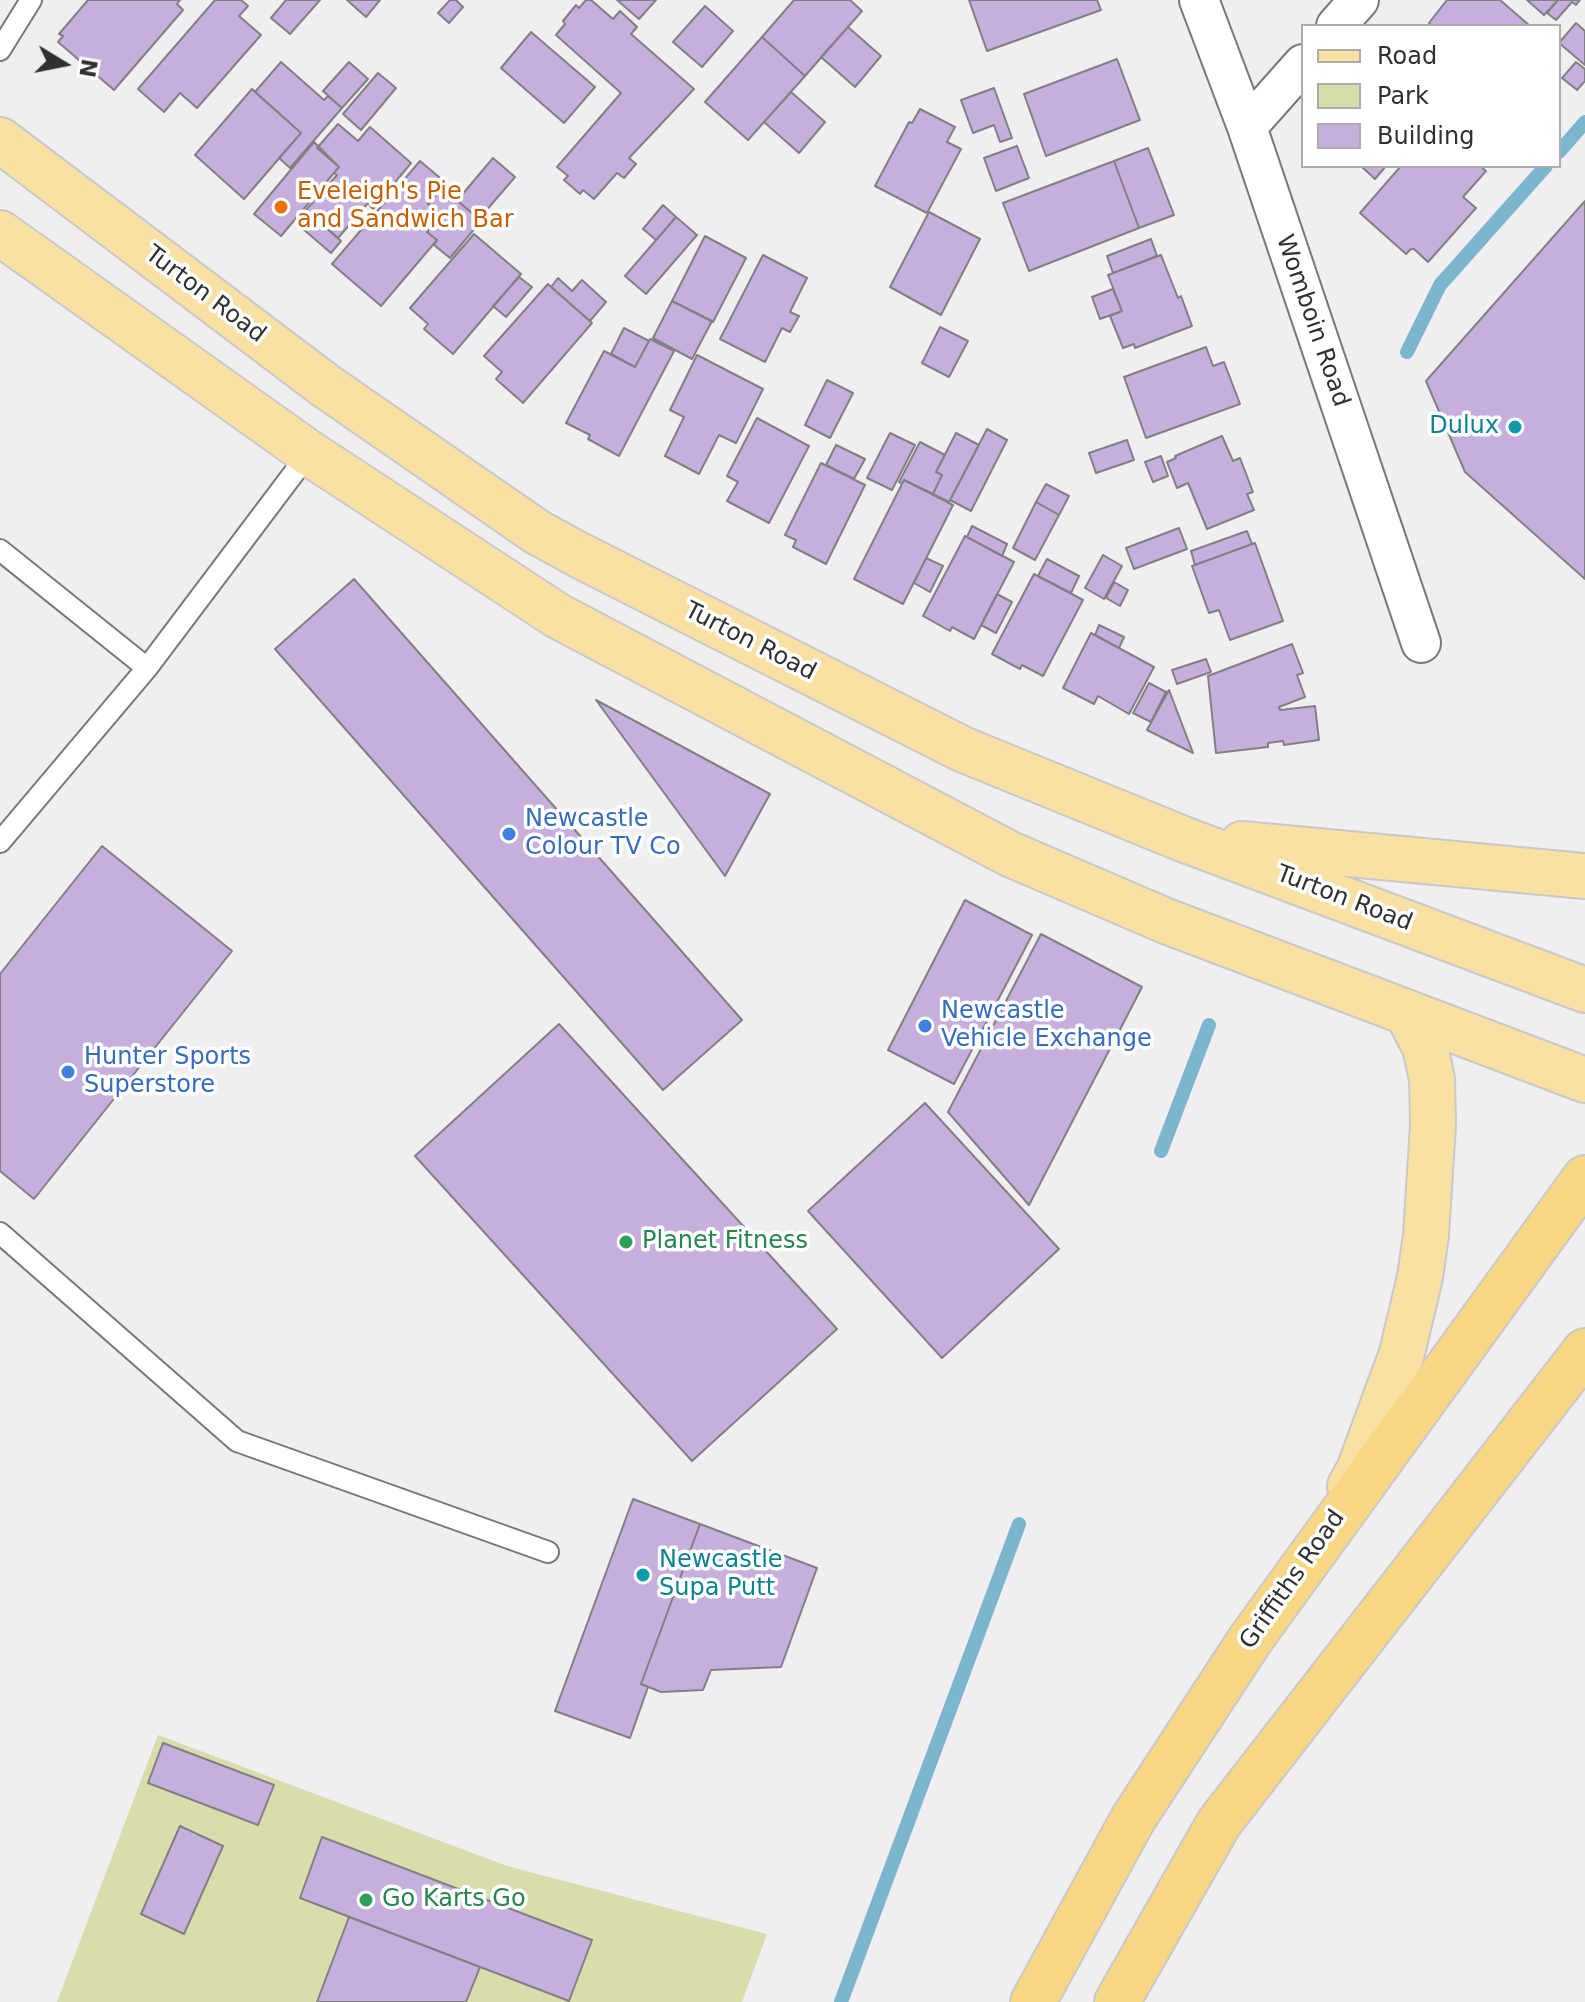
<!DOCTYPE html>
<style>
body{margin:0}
#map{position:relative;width:1585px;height:2002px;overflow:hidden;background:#f0eef1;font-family:"DejaVu Sans",sans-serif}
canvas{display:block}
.legend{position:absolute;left:1301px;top:24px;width:260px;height:144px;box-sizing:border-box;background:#fff;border:2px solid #acacad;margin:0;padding:10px 14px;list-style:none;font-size:24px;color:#303031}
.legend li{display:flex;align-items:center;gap:16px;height:40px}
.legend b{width:40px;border:2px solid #acacad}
.north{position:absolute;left:24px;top:24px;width:80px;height:80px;-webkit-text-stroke:6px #fff;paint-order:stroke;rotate:100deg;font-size:22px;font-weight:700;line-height:32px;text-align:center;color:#303031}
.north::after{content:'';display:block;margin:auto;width:28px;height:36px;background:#303031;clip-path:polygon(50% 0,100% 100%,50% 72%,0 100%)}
</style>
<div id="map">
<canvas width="1585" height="2002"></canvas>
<ul class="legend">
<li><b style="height:10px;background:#f9e0a3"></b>Road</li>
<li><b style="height:22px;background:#d9ddac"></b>Park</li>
<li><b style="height:22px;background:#c6aedd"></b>Building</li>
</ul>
<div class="north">N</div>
</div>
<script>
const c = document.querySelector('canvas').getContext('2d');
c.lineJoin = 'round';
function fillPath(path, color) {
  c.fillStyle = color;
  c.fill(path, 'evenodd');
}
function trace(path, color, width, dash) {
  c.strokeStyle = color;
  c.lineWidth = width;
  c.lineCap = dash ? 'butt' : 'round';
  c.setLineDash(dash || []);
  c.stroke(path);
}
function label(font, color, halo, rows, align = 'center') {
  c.font = font + ' "DejaVu Sans",sans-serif';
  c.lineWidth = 7;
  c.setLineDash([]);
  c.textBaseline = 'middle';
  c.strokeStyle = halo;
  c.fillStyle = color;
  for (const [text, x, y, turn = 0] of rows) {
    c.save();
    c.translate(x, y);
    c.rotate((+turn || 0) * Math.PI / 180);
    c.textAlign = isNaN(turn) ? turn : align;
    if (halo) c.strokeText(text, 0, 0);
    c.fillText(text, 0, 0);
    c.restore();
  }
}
fillPath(new Path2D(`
 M158 1735 507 1866 767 1934 742 2002H57Z`), '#d9ddac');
trace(new Path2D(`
 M1559 152 1585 122
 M1407 352 1440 285 1546 166
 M1161 1151 1209 1025
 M841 2002 1019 1524`), '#7bb5ce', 14);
const building = new Path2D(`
 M88 0H180L177 4 183 10 114 90 58 42 63 36 59 34Z
 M215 0H241L248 6 239 16 261 35 197 108 180 93 164 112 138 89Z
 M286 0H320L290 34 271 18Z
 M347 0H380L366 17Z
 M450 0H456L463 7 449 23 438 13Z
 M586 0H591L613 19 620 11 637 27 631 34 694 89 629 158 636 164 624 178 617 173 594 199 583 190 580 194 564 180 568 176 557 167 621 93 556 35 565 24 563 21 576 5 579 8Z
 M617 0H656L639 19Z
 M794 0H850L862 11 805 76 762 37Z
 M969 0H1097L1101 10 987 51Z
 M1447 0H1500L1530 26H1432L1429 23Z
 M1527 0H1558L1544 15Z
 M1558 0H1580L1576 5 1572 2 1556 20 1547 13Z
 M705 6 733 31 702 67 673 42Z
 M1576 23 1585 31V65L1559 43Z
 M848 27 881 56 855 87 821 57Z
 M531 32 595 87 564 123 501 68Z
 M762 37 805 76 748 140 705 102Z
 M1117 59 1140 120 1046 156 1024 94Z
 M281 62 324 100 328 96 342 108 290 168 279 158 301 133 255 92Z
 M349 62 368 79 342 108 323 91Z
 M1576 62 1585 69V81L1577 90 1562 78Z
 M378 73 396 88 361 130 343 114Z
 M994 88 1012 138 1000 142 994 125 973 133 961 100Z
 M252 89 301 133 244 199 195 155Z
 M791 92 825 122 799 153 764 122Z
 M920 109 955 127 947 142 961 149 927 213 875 186 909 122 912 123Z
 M338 124 358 141 370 127 411 163 373 209 368 203 338 238 306 210 337 175 334 173 339 167 317 148Z
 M314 142 339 167 281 236 254 214Z
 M1017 146 1029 178 996 191 984 158Z
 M1148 148 1174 215 1139 228 1114 161Z
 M493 158 515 177 479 219 459 202 463 198 461 196Z
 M420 161 446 183 428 204 441 215 427 232 437 240 381 306 332 264Z
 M1114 161 1139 228 1029 271 1003 203Z
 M1361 166H1386L1375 179Z
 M1401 166H1480L1486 171 1463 197 1476 208 1428 262 1414 249H1411L1406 254 1360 213Z
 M446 183 463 198 459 202 481 221 450 258 434 245 437 240 427 232 441 215 428 204Z
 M1585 201V579L1465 472 1426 381Z
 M663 205 676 217 656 240 643 229Z
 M306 210 341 241 331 253 296 223Z
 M929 212 980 239 941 315 890 287Z
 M676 217 697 235 646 294 625 276Z
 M474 234 521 274 453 354 424 329 428 324 410 308Z
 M705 236 746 258 713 322 672 301Z
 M1151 239 1157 256 1113 273 1107 256Z
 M763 255 807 278 790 312 799 316 790 332 782 328 765 362 720 339Z
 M1161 255 1178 298 1181 296 1192 326 1135 348 1134 344 1123 348 1110 316 1122 311 1108 275Z
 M519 277 532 287 506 317 493 306Z
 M558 278 572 291 582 280 606 302 590 321 551 287Z
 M548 284 592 323 523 403 496 379 502 372 484 356Z
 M1113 289 1122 311 1100 319 1092 297Z
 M672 301 712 321 692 359 653 338Z
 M940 327 968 341 949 377 922 363Z
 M624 328 649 341 635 367 611 354Z
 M650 339 674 351 619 456 588 439 590 435 566 423 604 351 635 367Z
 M1206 347 1213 366 1224 362 1240 404 1146 438 1124 377Z
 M697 355 763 389 736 443 719 435 699 474 665 456 684 417 670 410Z
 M827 380 853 393 830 438 805 425Z
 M757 418 809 446 769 523 727 501 738 482 727 476Z
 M987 429 1007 440 971 511 950 500Z
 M890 433 915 445 892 490 867 478Z
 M956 433 979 445 949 502 933 494 942 475 936 472Z
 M1222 436 1233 461 1240 458 1253 492 1247 494 1254 510 1207 529 1188 483 1177 488 1167 462 1176 458 1175 456Z
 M1127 440 1134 460 1096 473 1089 453Z
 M920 442 945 455 936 472 942 475 933 494 904 480 902 484 899 482Z
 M836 445 865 459 854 479 826 465Z
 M1161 456 1168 476 1153 482 1145 462Z
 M821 463 865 485 826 564 793 547 796 540 785 535Z
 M904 480 953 505 903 604 854 579Z
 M1046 484 1069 496 1059 515 1036 502Z
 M1036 502 1059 515 1035 560 1013 548Z
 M972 526 1007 544 1002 556 967 537Z
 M1179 528 1187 549 1134 569 1126 548Z
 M1247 531 1252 544 1195 565 1191 551Z
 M965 536 1014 562 974 639 952 627 950 631 923 616Z
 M1255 543 1283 621 1230 640 1219 610 1209 613 1192 566Z
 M1103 555 1122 566 1104 599 1085 588Z
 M926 558 943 566 930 592 914 583Z
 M1047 559 1079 576 1071 593 1038 576Z
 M1034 574 1083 600 1043 676 1022 665 1020 669 992 654Z
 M354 579 742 1020 663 1090 275 649Z
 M1114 582 1128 590 1120 606 1106 598Z
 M997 594 1012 602 996 633 981 625Z
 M1099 625 1124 637 1119 648 1095 635Z
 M1091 633 1154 667 1129 714 1098 696 1094 704 1063 688Z
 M1292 644 1303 673 1297 675 1305 697 1279 707 1280 710 1315 706 1319 740 1284 745 1283 741 1268 743V747L1216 753 1208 676Z
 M1206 659 1211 672 1177 684 1172 670Z
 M1149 683 1166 692 1151 722 1133 713Z
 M1169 690 1193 753 1147 730Z
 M596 700 770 794 725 876Z
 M102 846 232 951 34 1199 0 1171V974Z
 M965 900 1032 935 954 1084 888 1050Z
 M1041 934 1142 987 1029 1205 948 1112Z
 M559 1024 837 1329 692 1461 415 1156Z
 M925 1103 1059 1249 942 1358 808 1211Z
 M633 1499 700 1524 641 1684 648 1687 630 1738 555 1711Z
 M700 1524 817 1568 781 1667 711 1670 703 1690 661 1692 641 1684Z
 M163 1743 274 1785 258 1825 148 1783Z
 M180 1826 223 1846 184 1934 141 1914Z
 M322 1837 592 1940 569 2001 300 1898Z
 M349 1917 480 1967 466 2002H317Z`);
fillPath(building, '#c6aedd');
trace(building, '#818083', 2);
const service = new Path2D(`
 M0 50 31 0
 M0 550 147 668
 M0 842 147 668 309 453
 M0 1233 237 1441 548 1552`);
const minor = new Path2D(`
 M1199 0 1247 127 1421 643
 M1336 26 1359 0
 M1247 127 1303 64`);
const primary = new Path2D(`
 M0 140 326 386 537 532 579 555 962 749 1183 839 1585 990
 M0 233 309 453 558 616 1010 854 1166 921 1585 1080
 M1242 844 1585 876
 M1350 1486 1359 1470 1402 1353 1420 1277 1426 1235 1433 1125 1432 1079 1425 1047 1407 1013`);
const trunk = new Path2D(`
 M1033 2002 1133 1819 1250 1640 1585 1178
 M1117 2002 1219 1823 1585 1351`);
trace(service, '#79787b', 24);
trace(minor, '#79787b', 42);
trace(primary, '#c9c9c9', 48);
trace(trunk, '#c9c9c9', 48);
trace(service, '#fff', 20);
trace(minor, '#fff', 38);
trace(primary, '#f9e0a3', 44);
trace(trunk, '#f7d684', 44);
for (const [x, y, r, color] of [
 [281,207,8,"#e8710a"],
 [1515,427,8,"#0f9aa8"],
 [509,834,8,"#3f7fe0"],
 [925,1026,8,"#3f7fe0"],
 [68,1072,8,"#3f7fe0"],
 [626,1242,8,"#2e9e5b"],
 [643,1575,8,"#0f9aa8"],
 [366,1900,8,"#2e9e5b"]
]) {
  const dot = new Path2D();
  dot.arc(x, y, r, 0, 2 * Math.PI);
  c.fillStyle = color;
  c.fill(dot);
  trace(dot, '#fff', 3);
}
label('24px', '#c56008', '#fff', [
 ["Eveleigh's Pie",297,193],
 ["and Sandwich Bar",297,221]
], 'left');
label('24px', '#303031', '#fff', [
 ["Turton Road",205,295,37],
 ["Womboin Road",1312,321,71],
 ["Turton Road",750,642,27],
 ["Turton Road",1344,899,21],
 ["Griffiths Road",1293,1580,-55]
]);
label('24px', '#0d838f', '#fff', [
 ["Dulux",1499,427],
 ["Newcastle",659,1561,"left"],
 ["Supa Putt",659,1589,"left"]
], 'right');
label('24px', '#366cbe', '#fff', [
 ["Newcastle",525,820],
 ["Colour TV Co",525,848],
 ["Newcastle",941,1012],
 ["Vehicle Exchange",941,1040],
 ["Hunter Sports",84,1058],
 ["Superstore",84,1086]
], 'left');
label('24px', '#27864d', '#fff', [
 ["Planet Fitness",642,1242],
 ["Go Karts Go",382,1900]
], 'left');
</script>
